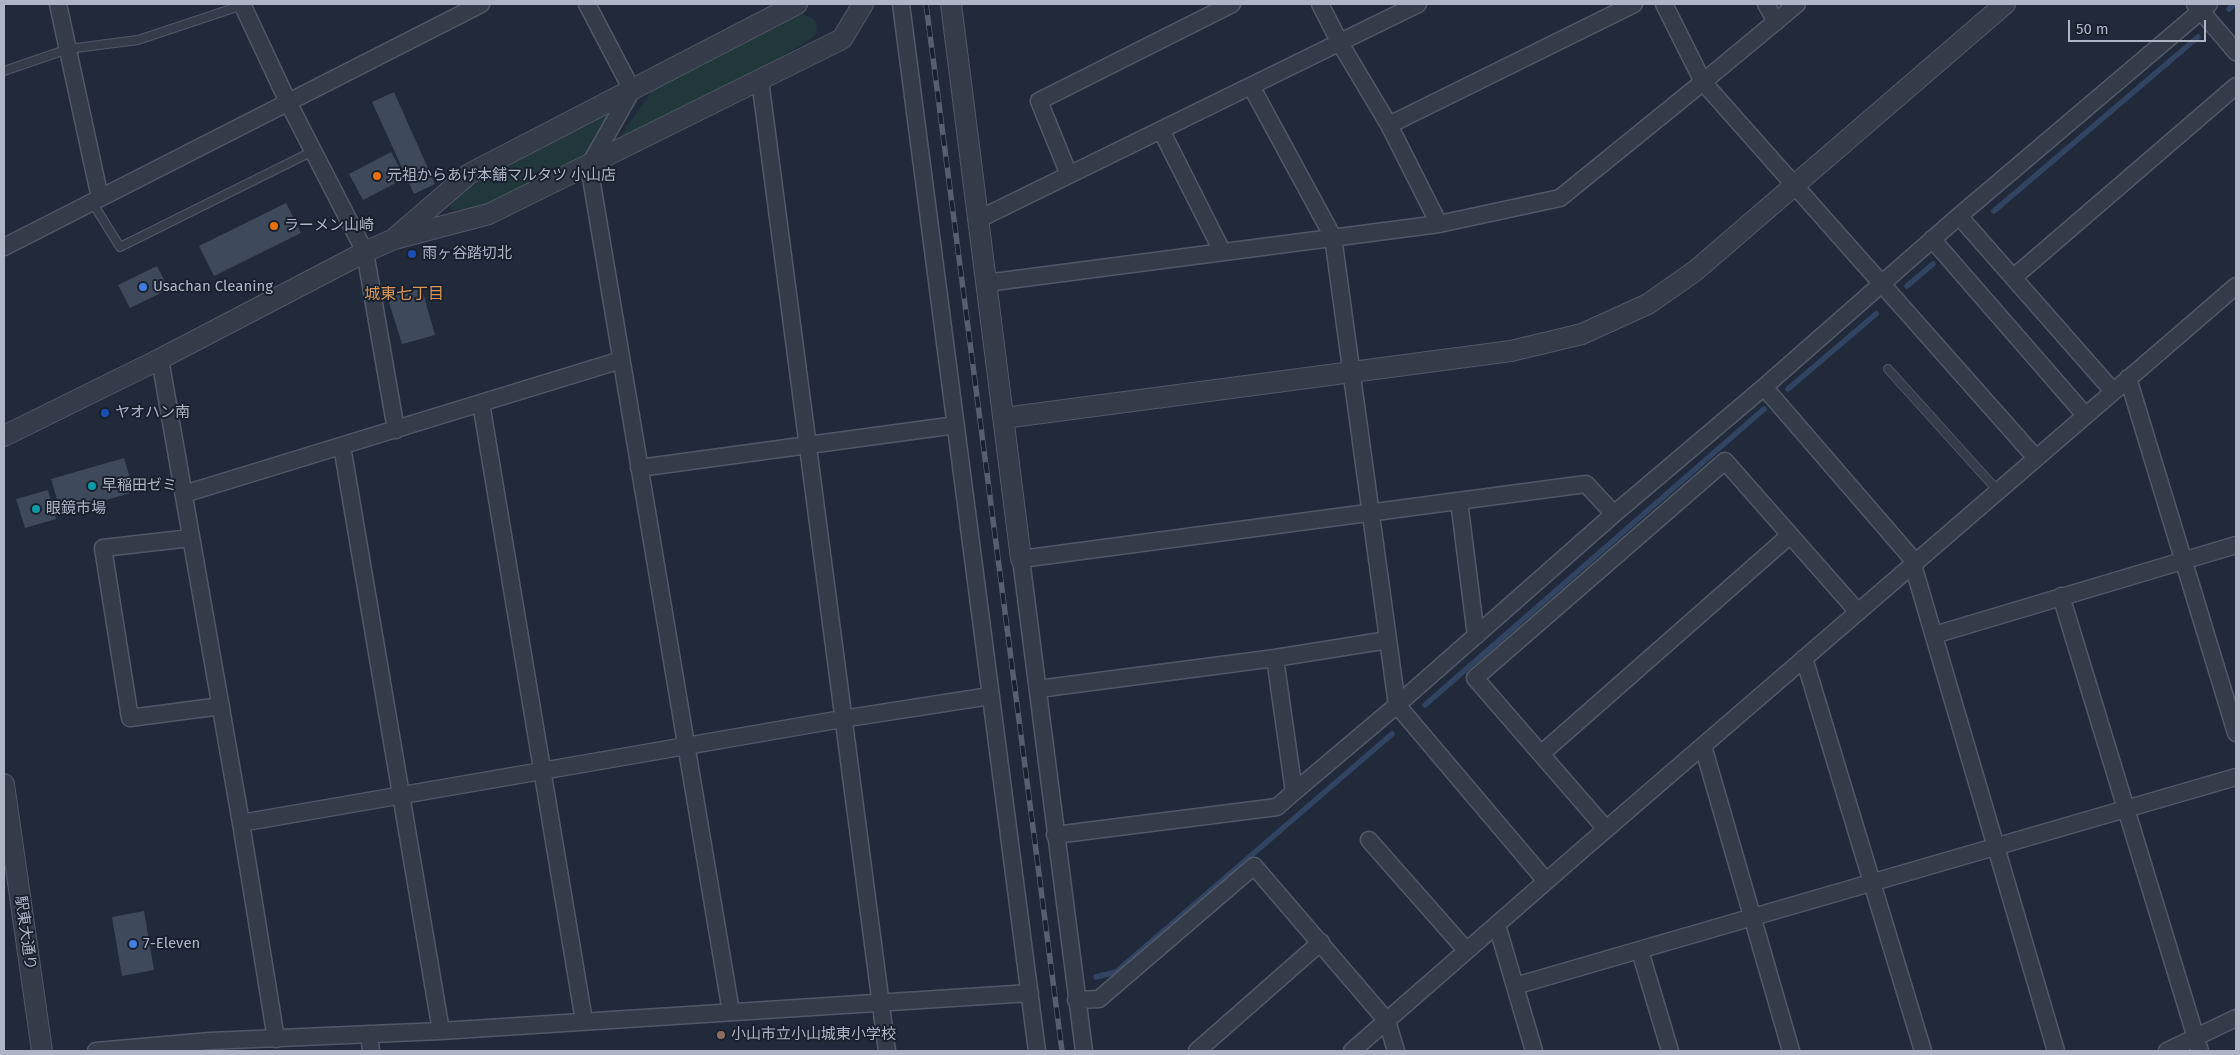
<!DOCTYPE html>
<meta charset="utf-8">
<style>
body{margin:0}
#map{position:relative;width:2240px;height:1055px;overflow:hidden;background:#202a3a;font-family:"Fira Sans",sans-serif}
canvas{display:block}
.frame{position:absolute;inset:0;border:5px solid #aeb6c6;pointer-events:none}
.scale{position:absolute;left:2068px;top:20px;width:138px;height:22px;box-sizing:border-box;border:2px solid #aeb6c6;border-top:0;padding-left:6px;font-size:15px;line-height:18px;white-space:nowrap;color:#aeb6c6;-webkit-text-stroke:4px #19212e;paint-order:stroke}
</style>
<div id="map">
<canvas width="2240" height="1055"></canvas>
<div class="frame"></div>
<div class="scale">50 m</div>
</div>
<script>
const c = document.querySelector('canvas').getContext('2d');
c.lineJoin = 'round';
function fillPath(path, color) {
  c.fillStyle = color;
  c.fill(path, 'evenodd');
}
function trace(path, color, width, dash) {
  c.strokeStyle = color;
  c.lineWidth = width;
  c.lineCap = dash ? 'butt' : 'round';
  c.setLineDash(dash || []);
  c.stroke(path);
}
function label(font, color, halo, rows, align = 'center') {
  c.font = font + ' "Fira Sans","Noto Sans JP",sans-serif';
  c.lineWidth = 4;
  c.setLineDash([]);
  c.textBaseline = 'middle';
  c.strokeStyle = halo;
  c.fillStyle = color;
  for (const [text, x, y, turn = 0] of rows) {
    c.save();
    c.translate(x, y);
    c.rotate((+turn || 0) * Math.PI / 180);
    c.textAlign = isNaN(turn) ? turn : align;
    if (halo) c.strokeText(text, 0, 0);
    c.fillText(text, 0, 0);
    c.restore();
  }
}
fillPath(new Path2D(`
 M800 14C813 17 821 21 815 36L770 64 624 137 621 135 652 91Z
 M615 109 584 157 479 208 453 210 450 208 451 204 470 187Z`), '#22373b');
trace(new Path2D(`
 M2229 9 2234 4
 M1994 211 2198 37
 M1907 286 1933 264
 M1788 389 1876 314
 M1425 705 1764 409
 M1096 977 1116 972 1392 734`), '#324462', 5.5);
fillPath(new Path2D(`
 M394 92 435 184 414 194 372 102Z
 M391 152 405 178 363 200 349 174Z
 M286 203 301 233 214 276 199 246Z
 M157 266 169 289 130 308 118 285Z
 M421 286 435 335 402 344 387 296Z
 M124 458 134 492 61 513 51 479Z
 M48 490 56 519 25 528 16 499Z
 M144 911 154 970 122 976 112 917Z`), '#3f495c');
const service = new Path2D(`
 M4 71 68 49 138 40 243 5
 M92 202 120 247 313 151
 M1888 369 1998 491`);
const minor = new Path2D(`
 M58 4 100 198
 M242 4 288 102 365 252 396 430
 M587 4 632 90 589 166 731 1012
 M901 4 1037 1051
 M1320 4 1340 43 1389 125 1439 224
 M1766 4 1776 22
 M1797 4 1703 82 2036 458
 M2195 4 2236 52
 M760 80 887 1051
 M1251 86 1333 237 1397 705 1546 881
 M1389 125 1634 4
 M1161 130 1222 251
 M1069 175 1039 101 1232 4
 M1959 216 2112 390
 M977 220 1418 4
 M1932 239 2085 415
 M4 247 481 4
 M2014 277 2236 86
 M986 283 1439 224 1560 198 1703 82 1664 4
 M160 359 241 823 276 1039
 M2128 378 2236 733
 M1764 387 1916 563
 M481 403 584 1021
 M342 446 441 1031
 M639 468 956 425
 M184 494 621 360
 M1459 501 1476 636
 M191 538 103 548 130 718 221 706
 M1913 565 2056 1051
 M2061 596 2200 1051
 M1934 635 2236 545
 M1804 658 1923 1051
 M1038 689 1275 658 1388 640
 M1703 746 1791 1051
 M1541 754 1789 536
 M1294 792 1397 705 1614 514 1764 387 1959 216 2209 4
 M241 823 842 719 990 696
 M1606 829 1475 678 1725 461 1858 612
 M1055 835 1277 807 1294 792 1275 658
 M1369 840 1466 950
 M1497 925 1534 1051
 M1640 951 1670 1051
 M1515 986 2236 777
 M1076 1000 1099 999 1254 866 1387 1021 1396 1051
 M369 1034 371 1051
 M96 1051 210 1041 441 1031 1030 993
 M1084 1051 1021 559 1586 484 1614 514
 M1197 1051 1321 942
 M1352 1051C1645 794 1940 539 2236 286
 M2167 1051 2236 1018`);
const tertiary = new Path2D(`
 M951 4 1021 559
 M397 236 469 174 797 4
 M1004 418 1511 351 1582 334 1648 304 1695 271 2005 4
 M4 436 160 359 365 252 394 239 489 214 842 39 863 4
 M4 784 42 1051`);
trace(service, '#515968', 10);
trace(minor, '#515968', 19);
trace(tertiary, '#515968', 22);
trace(service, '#343c4a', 8);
trace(minor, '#343c4a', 16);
trace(tertiary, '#343c4a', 20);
const rail = new Path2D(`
 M926 4 1062 1051`);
trace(rail, '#555f71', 5.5);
trace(rail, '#19212e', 4, [11]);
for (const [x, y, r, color] of [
 [377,176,5,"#e8710a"],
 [274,226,5,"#e8710a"],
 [412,254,5,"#1a4fb4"],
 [143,287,5,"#3f7fe0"],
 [105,413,5,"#1a4fb4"],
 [92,486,5,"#0f9aa8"],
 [36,509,5,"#0f9aa8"],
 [133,944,5,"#3f7fe0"],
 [721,1035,5,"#8d6e63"]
]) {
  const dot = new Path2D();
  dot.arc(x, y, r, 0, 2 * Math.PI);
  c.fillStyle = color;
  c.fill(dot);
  trace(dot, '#19212e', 2);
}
label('15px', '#aeb6c6', '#19212e', [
 ["元祖からあげ本舗マルタツ 小山店",387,176],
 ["ラーメン山崎",284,226],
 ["雨ヶ谷踏切北",422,254],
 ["Usachan Cleaning",153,287],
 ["ヤオハン南",115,413],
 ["早稲田ゼミ",102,486],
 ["眼鏡市場",46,509],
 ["7-Eleven",143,944],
 ["小山市立小山城東小学校",731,1035]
], 'left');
label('15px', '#aeb6c6', '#19212e', [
 ["駅東大通り",25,933,82]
]);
label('16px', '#d89658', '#19212e', [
 ["城東七丁目",404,295]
]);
</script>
